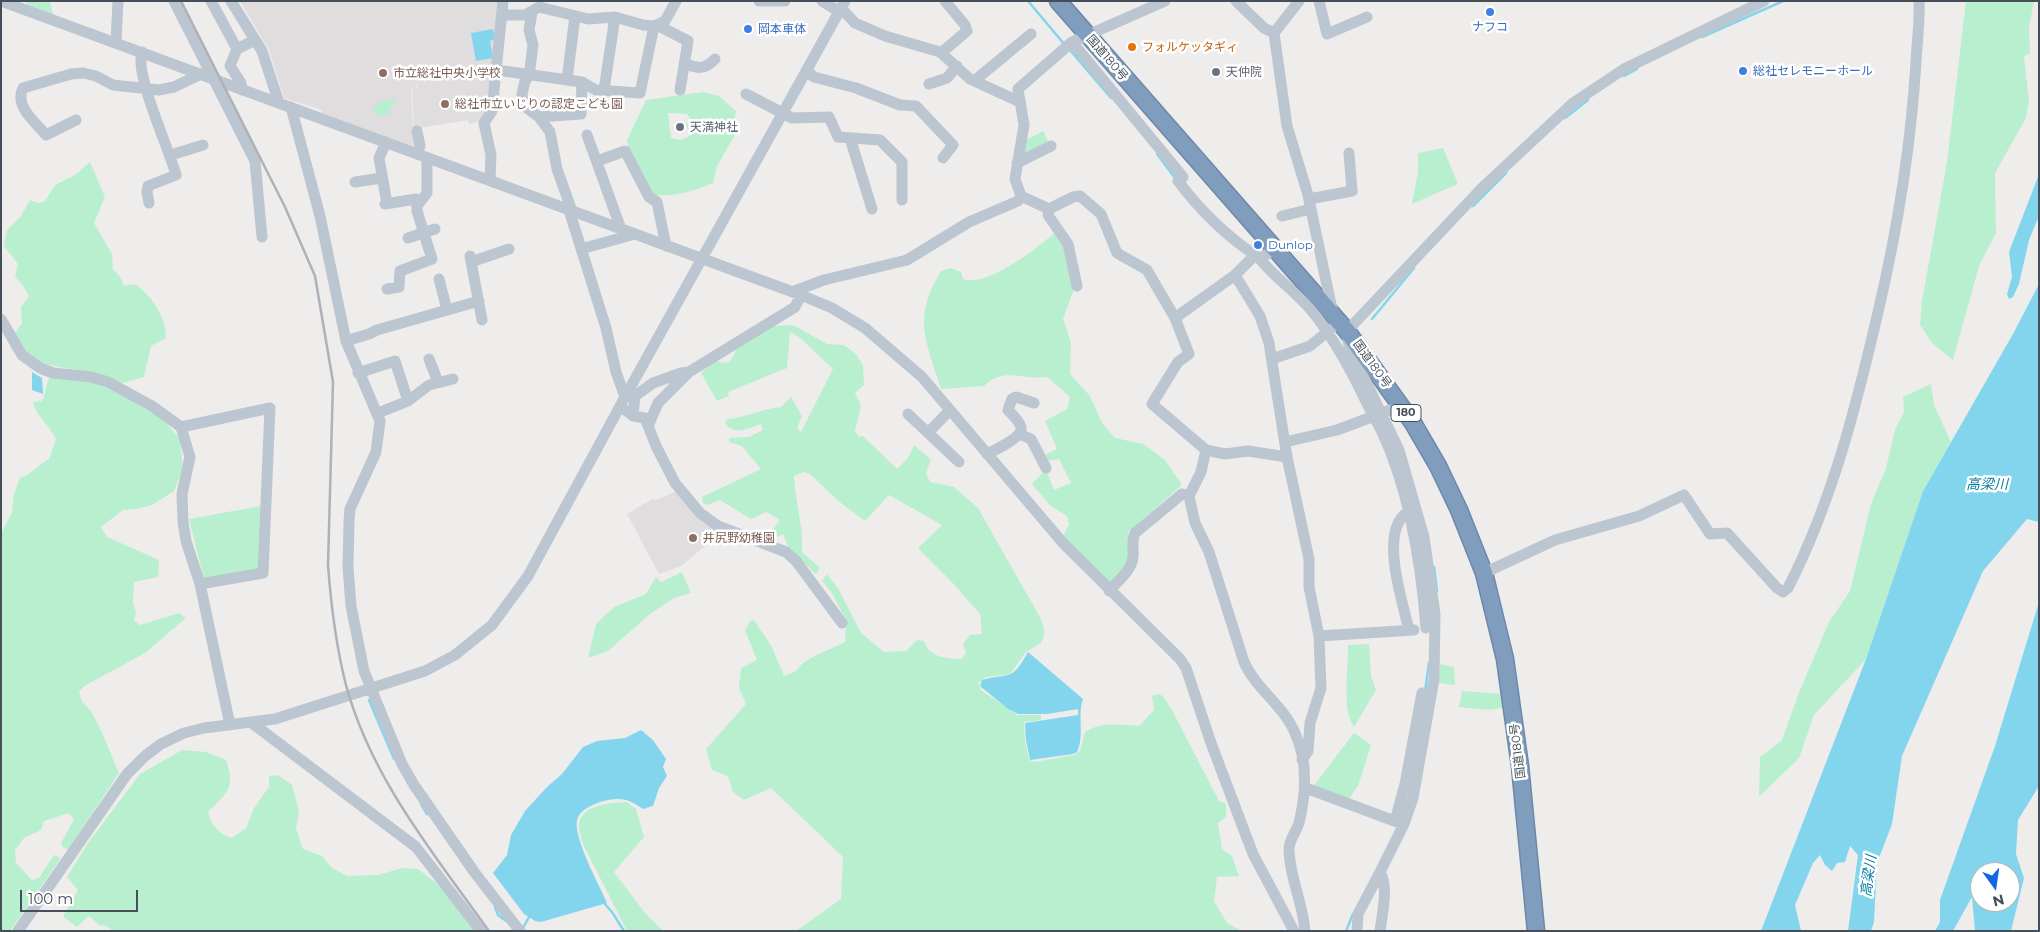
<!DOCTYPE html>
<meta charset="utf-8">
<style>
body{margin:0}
#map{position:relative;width:2040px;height:932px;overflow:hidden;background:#efecec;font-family:Montserrat,sans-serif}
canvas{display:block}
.frame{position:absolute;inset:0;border:2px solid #444f5a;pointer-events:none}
.north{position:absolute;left:1970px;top:862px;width:50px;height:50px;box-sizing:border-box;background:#fff;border:1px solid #b4b9bd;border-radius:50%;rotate:166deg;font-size:14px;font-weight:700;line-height:20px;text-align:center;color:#444f5a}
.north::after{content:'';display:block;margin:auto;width:18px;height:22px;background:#1267e3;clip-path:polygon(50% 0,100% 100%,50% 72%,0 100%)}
.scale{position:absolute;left:20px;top:890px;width:118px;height:22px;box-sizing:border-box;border:2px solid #444f5a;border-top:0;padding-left:6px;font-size:15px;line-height:18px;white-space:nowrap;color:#444f5a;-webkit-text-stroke:4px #fff;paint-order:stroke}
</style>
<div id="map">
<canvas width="2040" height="932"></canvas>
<div class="frame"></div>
<div class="north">N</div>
<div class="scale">100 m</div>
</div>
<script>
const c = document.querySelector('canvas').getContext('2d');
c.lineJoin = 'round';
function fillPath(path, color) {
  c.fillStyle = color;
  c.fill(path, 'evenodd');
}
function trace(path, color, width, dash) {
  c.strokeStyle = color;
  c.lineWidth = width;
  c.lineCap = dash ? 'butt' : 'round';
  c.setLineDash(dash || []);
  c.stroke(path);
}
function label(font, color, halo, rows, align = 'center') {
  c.font = font + ' Montserrat,"Noto Sans JP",sans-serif';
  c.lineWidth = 5;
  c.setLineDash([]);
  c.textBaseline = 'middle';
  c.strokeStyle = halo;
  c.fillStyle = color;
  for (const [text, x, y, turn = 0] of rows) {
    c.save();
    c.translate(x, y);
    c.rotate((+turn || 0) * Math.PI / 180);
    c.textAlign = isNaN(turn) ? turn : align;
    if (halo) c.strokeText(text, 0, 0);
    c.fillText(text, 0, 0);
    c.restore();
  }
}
fillPath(new Path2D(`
 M240 1H501L495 64 487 65H495L490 109 481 121 469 124 468 120 414 129 412 89 418 88 416 74 417 87 411 89 414 146 412 147 322 113V110L284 98 269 50Z
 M677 491 719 530 716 537 681 566 659 574 627 514 652 499 656 500Z`), '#e0ddde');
fillPath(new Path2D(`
 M26 1H50L53 15 28 7Z
 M1966 1H2034L2029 28 2030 53 2024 56 2029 101 2026 118 1995 173 1996 233 1979 266 1953 360 1932 343 1920 325 1922 301 1947 162Z
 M703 92 719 96 736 111 733 128 736 133 717 166 713 183C693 191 673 198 651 194L630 154 627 140 646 100ZM668 113 687 114 690 119H693L694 122 686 124 690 136 681 140 671 138Z
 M395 99 396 105 390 106 389 115 378 116 373 109 379 102Z
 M1043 131 1049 143 1019 158 1024 141Z
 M1443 148 1458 184 1412 204 1418 172V153Z
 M90 162 105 197 94 223 112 254 113 269 121 278 124 286C129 285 135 283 139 287 154 299 166 319 166 338L151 346 144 377 123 383 98 374 43 364 27 352 15 333 22 323 21 307 29 296 22 284 15 277 18 264 4 246 7 230 21 216 30 200 38 203 45 201 55 185 75 175Z
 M1053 234H1058L1063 242 1074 289 1063 319 1071 343 1070 374 1090 396 1102 423 1115 438 1143 444 1152 450 1165 460 1182 485 1128 532C1130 555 1130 567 1111 584L1063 537 1069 524 1067 516 1051 506 1032 484 1043 472H1047L1054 490 1071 483 1059 459 1048 461 1045 455 1057 449 1045 421 1067 409 1070 397 1047 377C1024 381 1004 366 984 386L941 389C926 340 912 319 941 271L951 268 961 272 963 279C985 288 1037 249 1053 234Z
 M793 325 827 344 844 345 856 354 863 365 864 385 855 393 861 406 855 431 859 437 863 436 897 469 908 458 914 445 931 460 926 473 930 482 954 487 978 508 1041 619 1045 632 1041 643 1026 652 1010 674 986 677 978 683 981 690 1017 715H1041V720L1024 722 1025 740 1029 760 1034 762 1074 755 1080 751 1085 732C1102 721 1120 725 1139 726L1154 710 1152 696 1158 694 1163 696 1172 710 1219 801 1226 804V817L1218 823 1222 849 1232 856 1239 876 1217 877 1214 901 1227 923 1242 931H796L841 899 843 857 771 788 744 800 733 792 728 776 712 770 706 749 746 704 739 688 741 668 757 660 745 630 750 621 754 620 772 647 784 676C800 671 796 668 806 661 819 653 833 648 845 642L846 620 832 593 822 581 827 574 838 588 861 633 884 652 906 651 917 640 924 641C929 658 946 658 962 659L966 653 963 644 970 635 982 634 980 614 951 581 918 548 942 525 889 495 865 521 837 500 810 474 803 472 794 476C795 502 804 527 802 552L820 568 816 574 789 549 783 534 777 537 771 532 780 520 766 512 751 519 720 500 707 505 703 503 702 497 761 469 742 446 729 442V438L749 437 763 430 761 424C749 428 733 437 725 422L728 419C746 418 763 408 781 407L791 397 802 416 797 428 801 432 833 369 799 337 790 332 787 368 728 392 729 396 717 401 701 373 716 361 726 363 731 360 737 349 772 326Z
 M51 376 99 383 158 414 180 439 183 469 174 491 152 505 137 509 123 510 101 527 107 537 159 560 158 577 134 582 133 602 136 613 134 621 140 625 179 613 186 618 145 653 86 685 79 691 82 702C95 709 112 758 119 773L68 850 63 847 61 843 74 819 69 813 44 821 41 830 24 838 15 850 16 863 32 880 39 878 54 855 61 858 10 931H1V534L12 512 14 494 20 478C32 474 38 465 49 459L56 439C50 425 36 417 33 402L42 401C47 392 45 383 51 376Z
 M1931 384 1934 405 1951 442 1923 491 1866 659 1814 715 1799 758 1759 797 1760 757 1782 740 1798 695 1829 622 1850 591 1871 504 1886 468 1895 430 1904 412 1903 397Z
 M261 506V567L257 571 204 579 189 519Z
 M682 572 691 593 674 598 650 614 608 651 588 658 596 624 614 607 646 594 656 577 661 582Z
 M1369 644 1371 676 1376 690 1354 727C1341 709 1349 667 1348 645Z
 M1440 664 1454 667 1455 685 1438 683Z
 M1462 691 1504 694 1507 707 1490 710 1459 707Z
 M1354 733 1371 745 1358 786 1346 803 1312 788Z
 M182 750 206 752 226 760C236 789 227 792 208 812 212 827 218 833 232 838L246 828 254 808 269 787V776L278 775 292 785 299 811 296 829 303 849 322 856 332 868 347 876 378 875 402 868 418 869 448 892 475 931H112L107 926 99 925 89 916 77 927 63 916 78 890 67 877 88 843 140 774Z
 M627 802 636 809 644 837 614 872 645 913 663 931H627L582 842C581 837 579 830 579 825 581 804 611 803 627 802Z`), '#b8f0cf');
fillPath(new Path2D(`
 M493 29 495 39 490 41 493 58 476 61 471 33Z
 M2039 174V216L2029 240 2019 284 2013 297 2009 299 2007 294 2012 277 2009 252Z
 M2039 284V522L2027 519 1983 571 1902 756 1892 824 1877 863 1874 922 1871 931H1848L1858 855 1850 846 1845 862 1837 863 1832 871 1825 865 1820 855 1813 863 1795 905 1801 931H1761L1866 659 1923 491 2013 334Z
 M32 372 42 378 43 394 32 390Z
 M2039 602V786L2018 820 2016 854 2024 878 2011 931H1975L1972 897 1953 931H1935L1940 922V900L1995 746ZM1980 872H2010V902H1980Z
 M1028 652 1083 699C1077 716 1085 735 1077 752L1073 754 1030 760 1026 740 1025 723 1078 715V709L1047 714H1018L1008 709 980 686 982 680C1012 672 1011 682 1028 652Z
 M641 730 653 740 666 759 663 767 667 776 659 788 653 806 643 809C627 798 619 797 600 802 592 805 582 809 578 817 570 833 600 886 607 903L541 922 535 921 524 914 493 873 507 855 511 835 525 811 547 787 562 774 583 747 597 741 625 738Z`), '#83d5ee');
trace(new Path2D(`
 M1028 1 1065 45
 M1702 37 1783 1
 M1069 49 1111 98
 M1624 76 1637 69
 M1565 118 1588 100
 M1157 154 1175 178
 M1473 206 1506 173
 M1372 319 1414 268
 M1434 567 1437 591
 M1425 692 1429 663
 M369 700 394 759
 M421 804 427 814
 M603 902 612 912 624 931
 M495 907 498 915 509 923
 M523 928 529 917
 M1346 931 1353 914`), '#83d5ee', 2.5);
const highway = new Path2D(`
 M1058 1 1347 331 1413 423 1438 466 1459 510 1484 573 1505 659 1520 766 1536 931`);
trace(highway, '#6d88a9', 19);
trace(new Path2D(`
 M1 1 801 295 832 308 865 328 922 377 1063 543 1180 659 1186 668 1211 743 1253 854 1294 931
 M174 1 255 161 262 237
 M211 1 237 49 255 40
 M231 1 262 51 279 103
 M759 1H785
 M822 1 840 12
 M1236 1 1264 28 1274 33
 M1299 1 1274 33 1287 126 1308 195 1333 314
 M1319 1 1327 34 1367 17
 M841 8 855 23 885 36 940 52 970 79 1020 102
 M532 12 529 30 533 45 529 76 525 81 522 94 523 102 527 108 539 117 550 132 557 169 572 211
 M503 15H525L539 7 588 19 615 17 643 25 654 26 665 21 676 1
 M657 25 688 41 680 90
 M116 42 118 1
 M1072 42 1183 177 1178 181C1200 210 1225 235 1255 255
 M237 49 230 66 241 83 242 90
 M142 52C134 74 169 148 176 175L148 186 147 192 149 203
 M941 53 967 31 965 25 945 1
 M685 63C697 69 705 70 715 59
 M497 70 582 82 596 90 640 93 654 26
 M807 71 814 77 856 88 900 105 916 106 953 145 943 158
 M567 80 575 16
 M974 81 1031 34
 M929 84 947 78 957 66
 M604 90 615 17
 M746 94 792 118 829 117 838 137 880 140 902 162V200
 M291 107 320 216 346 341 380 421 376 452 350 509 349 522 348 567 351 606 364 671 402 764 414 785 475 873 520 931
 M539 117 581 114 582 82
 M76 120 46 135C35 122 14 106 23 88L71 74 83 73 96 76 113 85 159 90 174 87 201 74
 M417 131 420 146 417 154
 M587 135 621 229
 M850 138 872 209
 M386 142 379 158 386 198
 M171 155 203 145
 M597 161 625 151 649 197 657 202 666 246
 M1017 163 1051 146
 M490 180 491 155 484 123 492 111 503 1
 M355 182 382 178
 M1021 196 1049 209 1073 197 1080 196 1101 214 1117 253 1147 270 1175 318 1189 354 1178 362 1152 404 1206 450 1225 454 1248 451 1287 457
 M1309 199 1352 191 1349 153
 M385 204 416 199 420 201
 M1049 209 1048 215 1068 244 1077 286
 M569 210 606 328 616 372 625 397
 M1282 216 1311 209
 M408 238 435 229
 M581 249 635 234
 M470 256 482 320
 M1260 259C1276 279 1295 291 1311 310 1331 334 1347 363 1361 391 1367 405 1375 418 1382 432 1410 492 1421 563 1426 628
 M471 262 509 249
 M1235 275 1260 316 1269 343 1287 457 1309 559V587L1319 636 1321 688 1310 723 1308 751 1302 760
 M439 279 447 310
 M387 289 399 287 400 271 432 259 417 211V206L427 193V158
 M792 292 824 280 907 260 969 222 1018 201 1021 196 1015 179 1024 125 1018 89 1072 42 1165 1
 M1175 318 1235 275 1255 255 1260 259 1274 249
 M1 319 22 355 40 368 53 373 91 377 108 382 152 406 181 427 190 457 182 494 183 522 186 541 200 584 230 725
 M346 341 369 334 377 330 479 301
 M429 359 438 382
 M1272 359 1310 346 1332 328
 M358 373 395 361 408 401
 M620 406 633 416 645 418 656 446 675 483 700 513 718 526 786 552 796 561 842 623
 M378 413 408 401 429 385 453 379
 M908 414 959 462
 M633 416 635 396 653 383 681 373 689 372 795 307 801 295
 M649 424 658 403 689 372
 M181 427 270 408 263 573 200 584
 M928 433 950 410
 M1019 434 1031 439 1046 468
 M1285 442 1337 430 1401 406
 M1206 450 1201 472 1189 496 1195 523 1209 552 1244 662C1256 689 1284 706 1295 733 1308 761 1306 794 1299 823 1296 832 1290 839 1289 848 1289 876 1303 903 1305 931
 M987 454C995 450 1024 437 1021 427 1019 421 1012 414 1008 410L1012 399 1016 397 1034 403
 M1408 512C1378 530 1403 603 1409 630
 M1484 573 1555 540 1639 516 1684 495 1710 534 1727 533 1777 588 1783 592 1788 588C1833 500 1857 403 1879 308 1898 226 1911 145 1916 62 1917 42 1920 21 1919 1
 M1109 591C1117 582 1132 570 1133 557 1134 549 1131 541 1135 533L1182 494 1189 496
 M1319 636 1414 630
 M252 723 416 847 481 931
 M1306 788 1400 823
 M1395 821 1405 784 1422 693
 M18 931 127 774 145 756 161 744 184 733 204 728 275 719 425 671 455 655 492 625 528 576 625 397 845 1
 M1357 931 1358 914 1380 872
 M1380 931C1382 914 1389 887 1380 872L1404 824 1413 798 1434 679 1435 614 1424 537 1399 450 1349 347 1347 331 1482 188 1573 103 1624 69 1764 1`), '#bcc6d0', 11);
trace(highway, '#819dbe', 16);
trace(new Path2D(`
 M181 1 285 207 315 276 333 382 328 565C331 605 336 646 346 685 371 778 434 854 489 931`), '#aeb1b7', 2.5);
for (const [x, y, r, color] of [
 [1490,12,5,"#3f7fe0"],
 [748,29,5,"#3f7fe0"],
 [1132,47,5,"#e8710a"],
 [1743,71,5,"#3f7fe0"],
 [1216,72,5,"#6b7280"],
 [383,73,5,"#8d6e63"],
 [445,104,5,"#8d6e63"],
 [680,127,5,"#6b7280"],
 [1258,245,5,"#3f7fe0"],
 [693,538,5,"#8d6e63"]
]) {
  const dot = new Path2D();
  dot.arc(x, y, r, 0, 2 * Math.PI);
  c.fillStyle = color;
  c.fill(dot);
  trace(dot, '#fff', 2);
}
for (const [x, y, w] of [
 [1406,413,30]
]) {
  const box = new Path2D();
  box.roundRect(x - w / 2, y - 8.5, w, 17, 4);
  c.fillStyle = '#fff';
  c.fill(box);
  trace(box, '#444f5a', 1);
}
label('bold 11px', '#444f5a', null, [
 ["180",1406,413]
]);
label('12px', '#366cbe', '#fff', [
 ["ナフコ",1490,27,"center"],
 ["岡本車体",758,29],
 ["総社セレモニーホール",1753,71],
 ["Dunlop",1268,245]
], 'left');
label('12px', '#c56008', '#fff', [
 ["フォルケッタギィ",1142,47]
], 'left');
label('12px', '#444f5a', '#fff', [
 ["国道180号",1107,58,49],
 ["国道180号",1372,364,54],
 ["国道180号",1518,751,-97]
]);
label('12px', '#5b616d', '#fff', [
 ["天仲院",1226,72],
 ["天満神社",690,127]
], 'left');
label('12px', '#785e54', '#fff', [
 ["市立総社中央小学校",393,73],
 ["総社市立いじりの認定こども園",455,104],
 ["井尻野幼稚園",703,538]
], 'left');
label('italic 14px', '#087da2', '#fff', [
 ["高梁川",1987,485],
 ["高梁川",1869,876,-82]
]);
</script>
